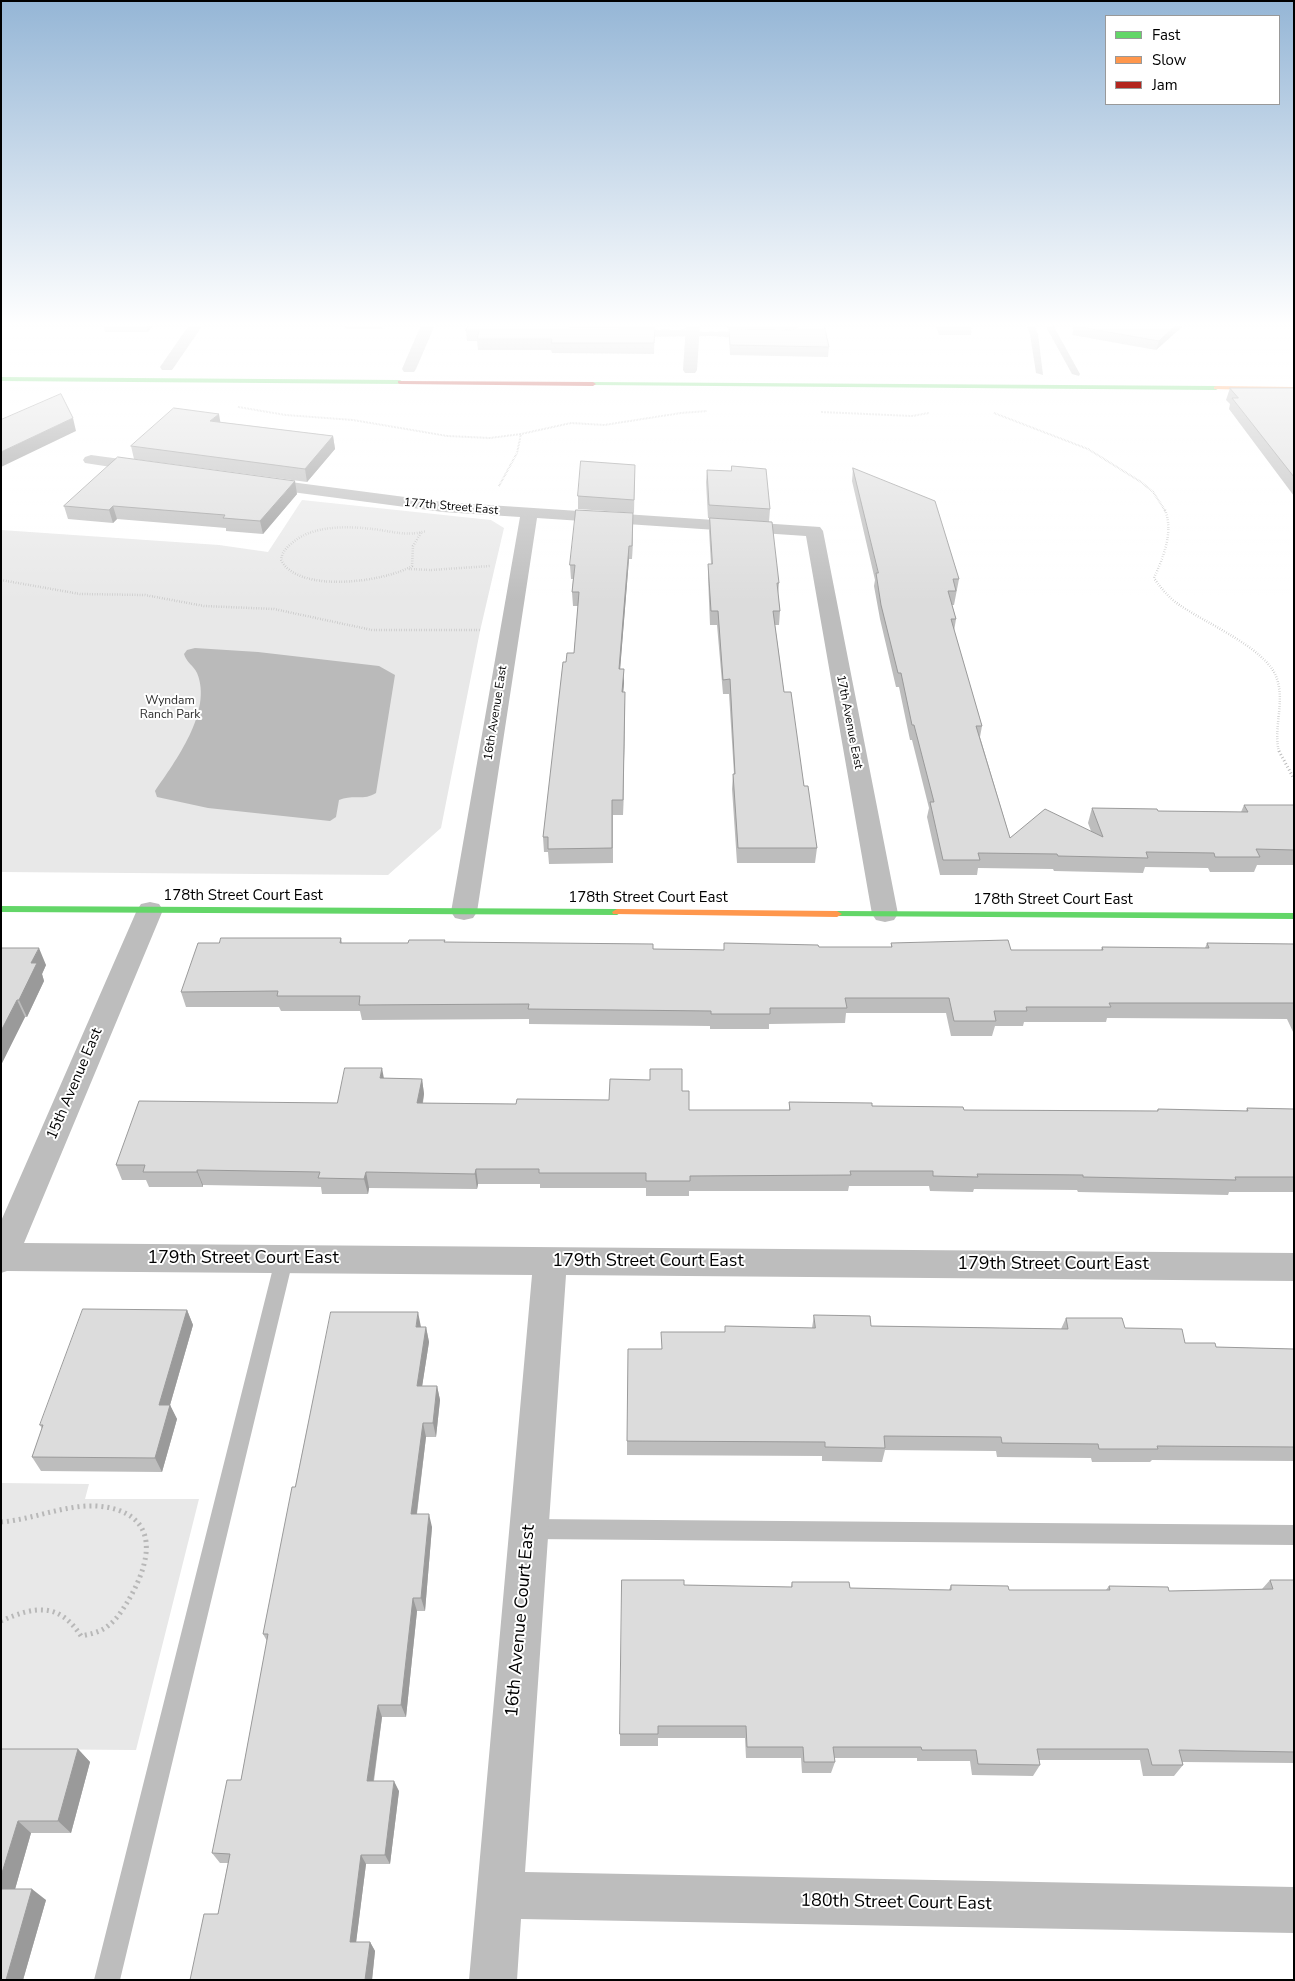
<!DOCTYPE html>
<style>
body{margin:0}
#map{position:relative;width:1295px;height:1981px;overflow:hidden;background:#fff;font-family:"Nunito Sans",sans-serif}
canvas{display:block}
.frame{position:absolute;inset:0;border:2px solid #000;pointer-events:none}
.legend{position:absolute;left:1105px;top:15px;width:175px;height:90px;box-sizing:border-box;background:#fff;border:1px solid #999;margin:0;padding:6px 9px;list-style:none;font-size:15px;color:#000}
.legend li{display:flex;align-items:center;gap:10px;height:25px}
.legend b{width:25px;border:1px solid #999}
</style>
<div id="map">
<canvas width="1295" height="1981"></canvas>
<div class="frame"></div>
<ul class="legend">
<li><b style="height:6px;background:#63d668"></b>Fast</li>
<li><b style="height:6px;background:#ff974d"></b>Slow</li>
<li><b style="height:6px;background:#b3261e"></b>Jam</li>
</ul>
</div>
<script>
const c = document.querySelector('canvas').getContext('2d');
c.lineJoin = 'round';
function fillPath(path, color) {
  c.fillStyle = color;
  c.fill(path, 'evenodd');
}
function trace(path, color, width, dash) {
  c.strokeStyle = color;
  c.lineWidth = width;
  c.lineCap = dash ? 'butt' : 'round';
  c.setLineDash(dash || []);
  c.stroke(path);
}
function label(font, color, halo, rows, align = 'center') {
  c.font = font + ' "Nunito Sans",sans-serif';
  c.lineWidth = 4;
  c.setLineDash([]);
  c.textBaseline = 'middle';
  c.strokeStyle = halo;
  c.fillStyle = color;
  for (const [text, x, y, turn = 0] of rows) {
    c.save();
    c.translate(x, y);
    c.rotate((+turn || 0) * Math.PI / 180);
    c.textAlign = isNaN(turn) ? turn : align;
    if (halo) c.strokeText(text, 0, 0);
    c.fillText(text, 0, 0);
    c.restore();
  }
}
fillPath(new Path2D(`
 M302 500 491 520 504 528 480 631 441 828 388 875 1 872V530L219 545 268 552Z
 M1 1483 89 1484 85 1499H199L136 1750 1 1749Z`), '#e8e8e8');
fillPath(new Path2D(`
 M195 648 258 652 379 666 395 675 376 793C364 801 353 794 339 800L336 817 330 821 208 808 157 797 155 791C175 762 213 711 197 673 194 666 186 662 184 654L187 650Z`), '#bababa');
trace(new Path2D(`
 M238 407 286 415 353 420 447 436 490 438 521 434 571 423 604 425 681 413 707 411
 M821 412 912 416 929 413
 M994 413 1088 449 1141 482 1153 492 1166 512
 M499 486 517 453 521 434`), '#b8b8b8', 2, [0.5, 1]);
trace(new Path2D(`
 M1165 510C1174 532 1163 558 1154 578 1160 587 1166 594 1174 601 1201 622 1267 647 1277 679 1285 703 1273 728 1279 752
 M421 533 413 546 412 566C385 582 298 594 281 560 282 553 285 549 291 544 311 525 347 526 373 529 391 531 407 537 426 531
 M409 569 431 570 490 566
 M1 580 80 594 145 595 204 606 274 609 372 630H480`), '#b8b8b8', 2.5, [0.5, 2]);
trace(new Path2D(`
 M1279 751 1294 779`), '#b8b8b8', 3, [1, 2.5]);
trace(new Path2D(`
 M1 1522C40 1519 79 1497 118 1510 163 1526 145 1572 128 1601 123 1609 117 1619 109 1625 101 1632 91 1634 81 1636 59 1602 35 1606 1 1621`), '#b8b8b8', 5, [2, 4]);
fillPath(new Path2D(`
 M1026 325H1034L1038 334 1043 375 1036 373 1030 334Z
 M1045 325H1053L1080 374 1079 376 1072 374Z
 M633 329 693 330 696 332 749 331 753 333 749 335 752 337 751 339H748L714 336 634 337 630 335 634 333Z
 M284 1252 290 1255 293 1260 120 1980H94L275 1260 278 1255Z
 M529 1519 1294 1525V1545L529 1539 522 1536 518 1529 522 1522Z`), '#bdbdbd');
fillPath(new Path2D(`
 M189 325H203L172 370H162L160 367Z
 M421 325H435L416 369 414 372H404L402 369Z
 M686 325H700L697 370 695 373H685L683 370Z
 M91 455 150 463 156 465 158 468 156 471 150 473 85 463 83 460 85 457Z
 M260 478 443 502 820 527 823 531 898 914 894 920 885 922 876 920 872 914 806 536 537 518 477 912 473 918 464 920 455 918 451 912 520 517 443 512 254 487 252 483 254 479Z
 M150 902 159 904 163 910 24 1243 1294 1253V1281L566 1275 525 1872 1294 1887V1933L521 1919 517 1980H469L532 1275 7 1271 1 1273V1221L137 910 141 904Z`), '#bdbdbd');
fillPath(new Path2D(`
 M1 377 400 380 403 382 400 384 1 381Z
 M593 382 1216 386 1219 388 1216 390 591 385 590 384Z
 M1 906 617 909 622 912 617 915 1 912Z
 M837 911 1294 913V919L833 916 832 914Z`), '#63d668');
fillPath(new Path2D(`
 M1216 386 1294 387V391L1214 389V387Z
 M617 909 837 911 842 914 837 917 613 914 612 912Z`), '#ff974d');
fillPath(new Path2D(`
 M398 381 593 382 596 384 593 386 400 384 398 383Z`), '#b3261e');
fillPath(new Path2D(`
 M103 325H154L148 332H105Z
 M345 325H384L382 329H346Z
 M468 325H655L654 354 552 353 551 350H478L477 341H467L466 331Z
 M727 325H824L829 347 828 357 730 355 729 339V329L728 330ZM730 329H779L789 330Z
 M935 325H981H972L971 335H939Z
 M1076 325H1184L1156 350 1072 335 1074 326Z
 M1230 388H1294V496L1229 409 1230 404 1226 400Z
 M220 422 333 436 335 449 307 482 134 459 131 446Z
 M635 465 634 513 578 509V496Z
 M853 468 959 579 954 605H952L956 619 954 631 982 726 980 737 1010 838 1091 831 1088 823 1092 808 1158 811 1241 812 1244 805H1294V865H1257L1254 872H1210L1208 868 1145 867 1143 873 1054 871 1053 869 978 868 977 875H940L927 817 929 808 912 740H910L899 687H896L880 619 874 586 875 580 852 481Z
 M707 470 770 509 769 522 708 518 706 482Z
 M297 494 263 534 226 531V528L117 519 113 523 68 519 64 506Z
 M633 513 632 559H629L620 669 624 683 623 692 625 707 623 815H613V863L549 864 548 852H544L543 837 566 662 574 653 578 606H573L572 592 573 579H571L570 565Z
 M710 518 779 583 778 595 780 611 779 625H775L784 692 817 848 815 863H737L732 789 733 774H734L729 694H723L717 625H710L708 577V564H711L709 531Z
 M341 938 342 943H408L445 940V942L653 949 724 950V943L819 947H891V943L1011 950H1101L1102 947 1205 948 1207 943 1294 944V1034L1287 1019 1107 1018 1106 1022H1024L1023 1026H995L992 1036H951L946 1013H846L845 1023 769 1024V1029H710V1026L529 1024V1019L362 1020 360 1011H281L279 1007H186L181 992 219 943Z
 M1 948 46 965 42 974 44 981 27 1017H25L1 1065Z
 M384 1078 422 1079 424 1094 423 1103 516 1104 609 1100 682 1091 689 1110H789V1102L872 1106 964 1110 1157 1111 1158 1109 1246 1111 1247 1108 1294 1109V1192H1229L1228 1195 1078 1192 1077 1190 974 1189 973 1192 930 1191 929 1186H849L848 1191H689V1196H646V1188H540V1184H478L477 1189 369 1188 368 1194H322L321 1187 203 1185V1187H149L146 1180H122L116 1165 337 1103Z
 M187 1310 193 1325 170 1405 177 1419 162 1472 41 1471 32 1457 42 1429 40 1425Z
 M814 1315 871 1326 1061 1329 1066 1318 1125 1328 1185 1343 1216 1347 1294 1349V1461L1152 1460 1150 1462H1092L1091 1458 997 1457 996 1451 885 1450 882 1462 822 1461V1456L627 1455V1441L661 1349 725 1332V1326L812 1328Z
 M421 1327H426L429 1342 422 1386H437L440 1400 436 1437H426L417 1514 432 1527 425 1611H417L406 1717H382L374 1781 399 1791 390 1864H366L356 1942H370L375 1951 372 1980H190L218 1914 228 1863H220L212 1853 241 1780 267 1641 263 1634 295 1487Z
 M1270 1580H1294V1763L1182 1762 1183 1765 1174 1776H1143L1140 1760H1039L1040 1765 1033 1776 972 1775 970 1761H917V1758H834L835 1762 831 1773H802L801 1758H746L745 1738H658V1746H620V1734L684 1585 791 1587 792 1582 850 1588 949 1590 951 1585 1009 1590H1106L1109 1586 1169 1591 1262 1589Z
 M1 1749H78L90 1762 71 1833H31L15 1889 46 1900 23 1980H1Z`), '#bdbdbd');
fillPath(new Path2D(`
 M146 325H154L148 332Z
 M1176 325H1184L1156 350 1159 341Z
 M219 414 221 426 210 421Z
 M73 418 76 431 1 467V452Z
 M333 436 335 449 307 482 305 469Z
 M295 481 297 494 263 534 260 521Z
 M113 506 117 519 113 523 109 510Z
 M633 513V526L632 559V546Z
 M629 546V559L619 683V669Z
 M624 669V683L622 707V692Z
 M625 692V707L623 815V800Z
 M39 948 46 965 42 974 44 981 27 1017 19 1000 31 963Z
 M17 1000 25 1017 1 1065V1031Z
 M382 1068 385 1084 380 1078Z
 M422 1079 424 1094 420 1118 417 1103Z
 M476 1169 478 1184 477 1189 475 1174Z
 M197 1170 203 1185V1187L197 1172Z
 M366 1172 369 1188 368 1194 364 1179Z
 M187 1310 193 1325 166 1419 159 1405Z
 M418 1312 421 1327 419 1342 416 1327Z
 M426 1327 429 1342 420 1400 417 1386Z
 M437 1386 440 1400 436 1437 433 1423Z
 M170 1405 177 1419 162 1472 155 1458Z
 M423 1423 426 1437 415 1527 411 1514Z
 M429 1514 432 1527 425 1611 421 1598Z
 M413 1598 417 1611 406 1717 401 1705Z
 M378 1705 382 1717 372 1791 367 1781Z
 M78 1749 90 1762 71 1833 58 1821Z
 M394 1781 399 1791 390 1864 385 1855Z
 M18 1821 31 1833 12 1900 1 1891V1876Z
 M361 1855 366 1864 355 1951 350 1942Z
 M32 1889 46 1900 23 1980H6Z
 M370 1942 375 1951 372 1980H365Z`), '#9a9a9a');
const building = new Path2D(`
 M468 325H566L570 327 655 328 654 343H551L552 339H477L479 331H466Z
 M800 325H824L829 347 730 345 729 329 792 330 800 326Z
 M1076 325H1176L1159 341 1074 326Z
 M1230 388H1294V477L1232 398H1238Z
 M61 394 73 418 1 452V420Z
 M174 408 219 414 210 421 333 436 305 469 131 446Z
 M118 457 295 481 260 521 223 518 225 515 113 506 109 510 64 506Z
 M581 461 635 465 634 500 578 496Z
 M732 466 766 469 770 509 709 505 707 470 731 471Z
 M853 468 935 501 959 579H953L956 591H948L956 619H951L982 726H976L1010 838 1045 809 1103 837 1092 808 1157 809 1158 811 1248 812 1244 805H1294V850L1256 849 1260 857H1215L1214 853 1146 852 1148 858 1058 856 1057 854 978 853 980 860H943L930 802H934L914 725H912L901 673H898L881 605 876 573H878Z
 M576 510 633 513 632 546H629L619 669H624L622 692H625L623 800H612V848L548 849V837H543L563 662H566L567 653H574L579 592H572L575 565H570Z
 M710 518 772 522 779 583H777L780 611H773L784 692H791L804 786H808L817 848H738L733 774H735L730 679 723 680 718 611H711L708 564H712Z
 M221 938H341L340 943H408L409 940H445L444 942 653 944V949L724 950V943L818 945 819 947H892L891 943 1008 940 1011 950H1103L1102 947 1209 948 1207 943 1294 944V1003H1109L1111 1007H1026L1027 1011H994L996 1021H954L949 998H845L847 1008H770V1014H711V1011L528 1009 529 1004 359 1005 360 996H277L278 991 181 992 198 943H219Z
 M1 948H39L31 963H37L19 1000H17L1 1031Z
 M345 1068H382L380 1078 422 1079 417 1103 516 1104 517 1099 609 1100 610 1079 650 1080V1069H682V1091H689V1110H790L789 1102 872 1103V1106L963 1107 964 1110 1158 1111V1109L1248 1111 1247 1108 1294 1109V1177H1235L1236 1180 1083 1177V1175L977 1174 978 1177 933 1176V1171H850L851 1175 690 1176V1181H646V1173H539V1169H476L475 1174 366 1172 364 1179 318 1178 320 1172 197 1170V1172H143L145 1165H116L139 1101 337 1103Z
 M83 1309 187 1310 159 1405H170L155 1458 32 1457 43 1425H40Z
 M331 1312H418L416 1327H426L417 1386H437L433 1423H423L411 1514H429L421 1598H413L401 1705H378L367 1781H394L385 1855H361L350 1942H370L365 1980H190L204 1914H218L230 1854 212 1853 227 1780H241L268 1634H263L292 1487H295Z
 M814 1315 870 1316 871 1326 1068 1329 1066 1318H1122L1125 1328 1182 1329 1185 1343H1215L1216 1347 1294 1349V1447L1157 1446 1158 1449H1099L1098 1444 1002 1443 1001 1437 884 1436 885 1448 825 1447V1442L627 1441 628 1349H662L661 1332H725V1326L815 1328Z
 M622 1580H684V1585L792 1587V1582H849L850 1588 951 1590V1585L1008 1586 1009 1590H1110L1109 1586 1168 1587 1169 1591 1273 1589 1270 1580H1294V1752L1179 1750 1183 1765H1152L1148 1749H1037L1040 1765 978 1764 976 1750H922L921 1747H833L835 1762H804L803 1747H747L746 1726H658V1734H620Z
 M1 1749H78L58 1821H18L1 1876Z
 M1 1889H32L6 1980H1Z`);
fillPath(building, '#dcdcdc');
trace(building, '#9a9a9a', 1);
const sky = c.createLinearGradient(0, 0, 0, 602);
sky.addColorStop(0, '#95b6d6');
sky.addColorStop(0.54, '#fff');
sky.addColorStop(1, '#ffffff00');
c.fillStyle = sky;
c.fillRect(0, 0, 1295, 602);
label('12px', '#000', '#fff', [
 ["177th Street East",451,507,5],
 ["16th Avenue East",496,713,-81],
 ["17th Avenue East",849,722,79]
]);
label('12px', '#2d2d2d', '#fff', [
 ["Wyndam",170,701],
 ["Ranch Park",170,715]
]);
label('15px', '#000', '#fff', [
 ["178th Street Court East",243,896],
 ["178th Street Court East",648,898],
 ["178th Street Court East",1053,900],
 ["15th Avenue East",75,1084,-67]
]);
label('18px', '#000', '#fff', [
 ["179th Street Court East",243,1259],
 ["179th Street Court East",648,1262],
 ["179th Street Court East",1053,1265],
 ["16th Avenue Court East",521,1621,-85],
 ["180th Street Court East",896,1903,1]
]);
</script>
